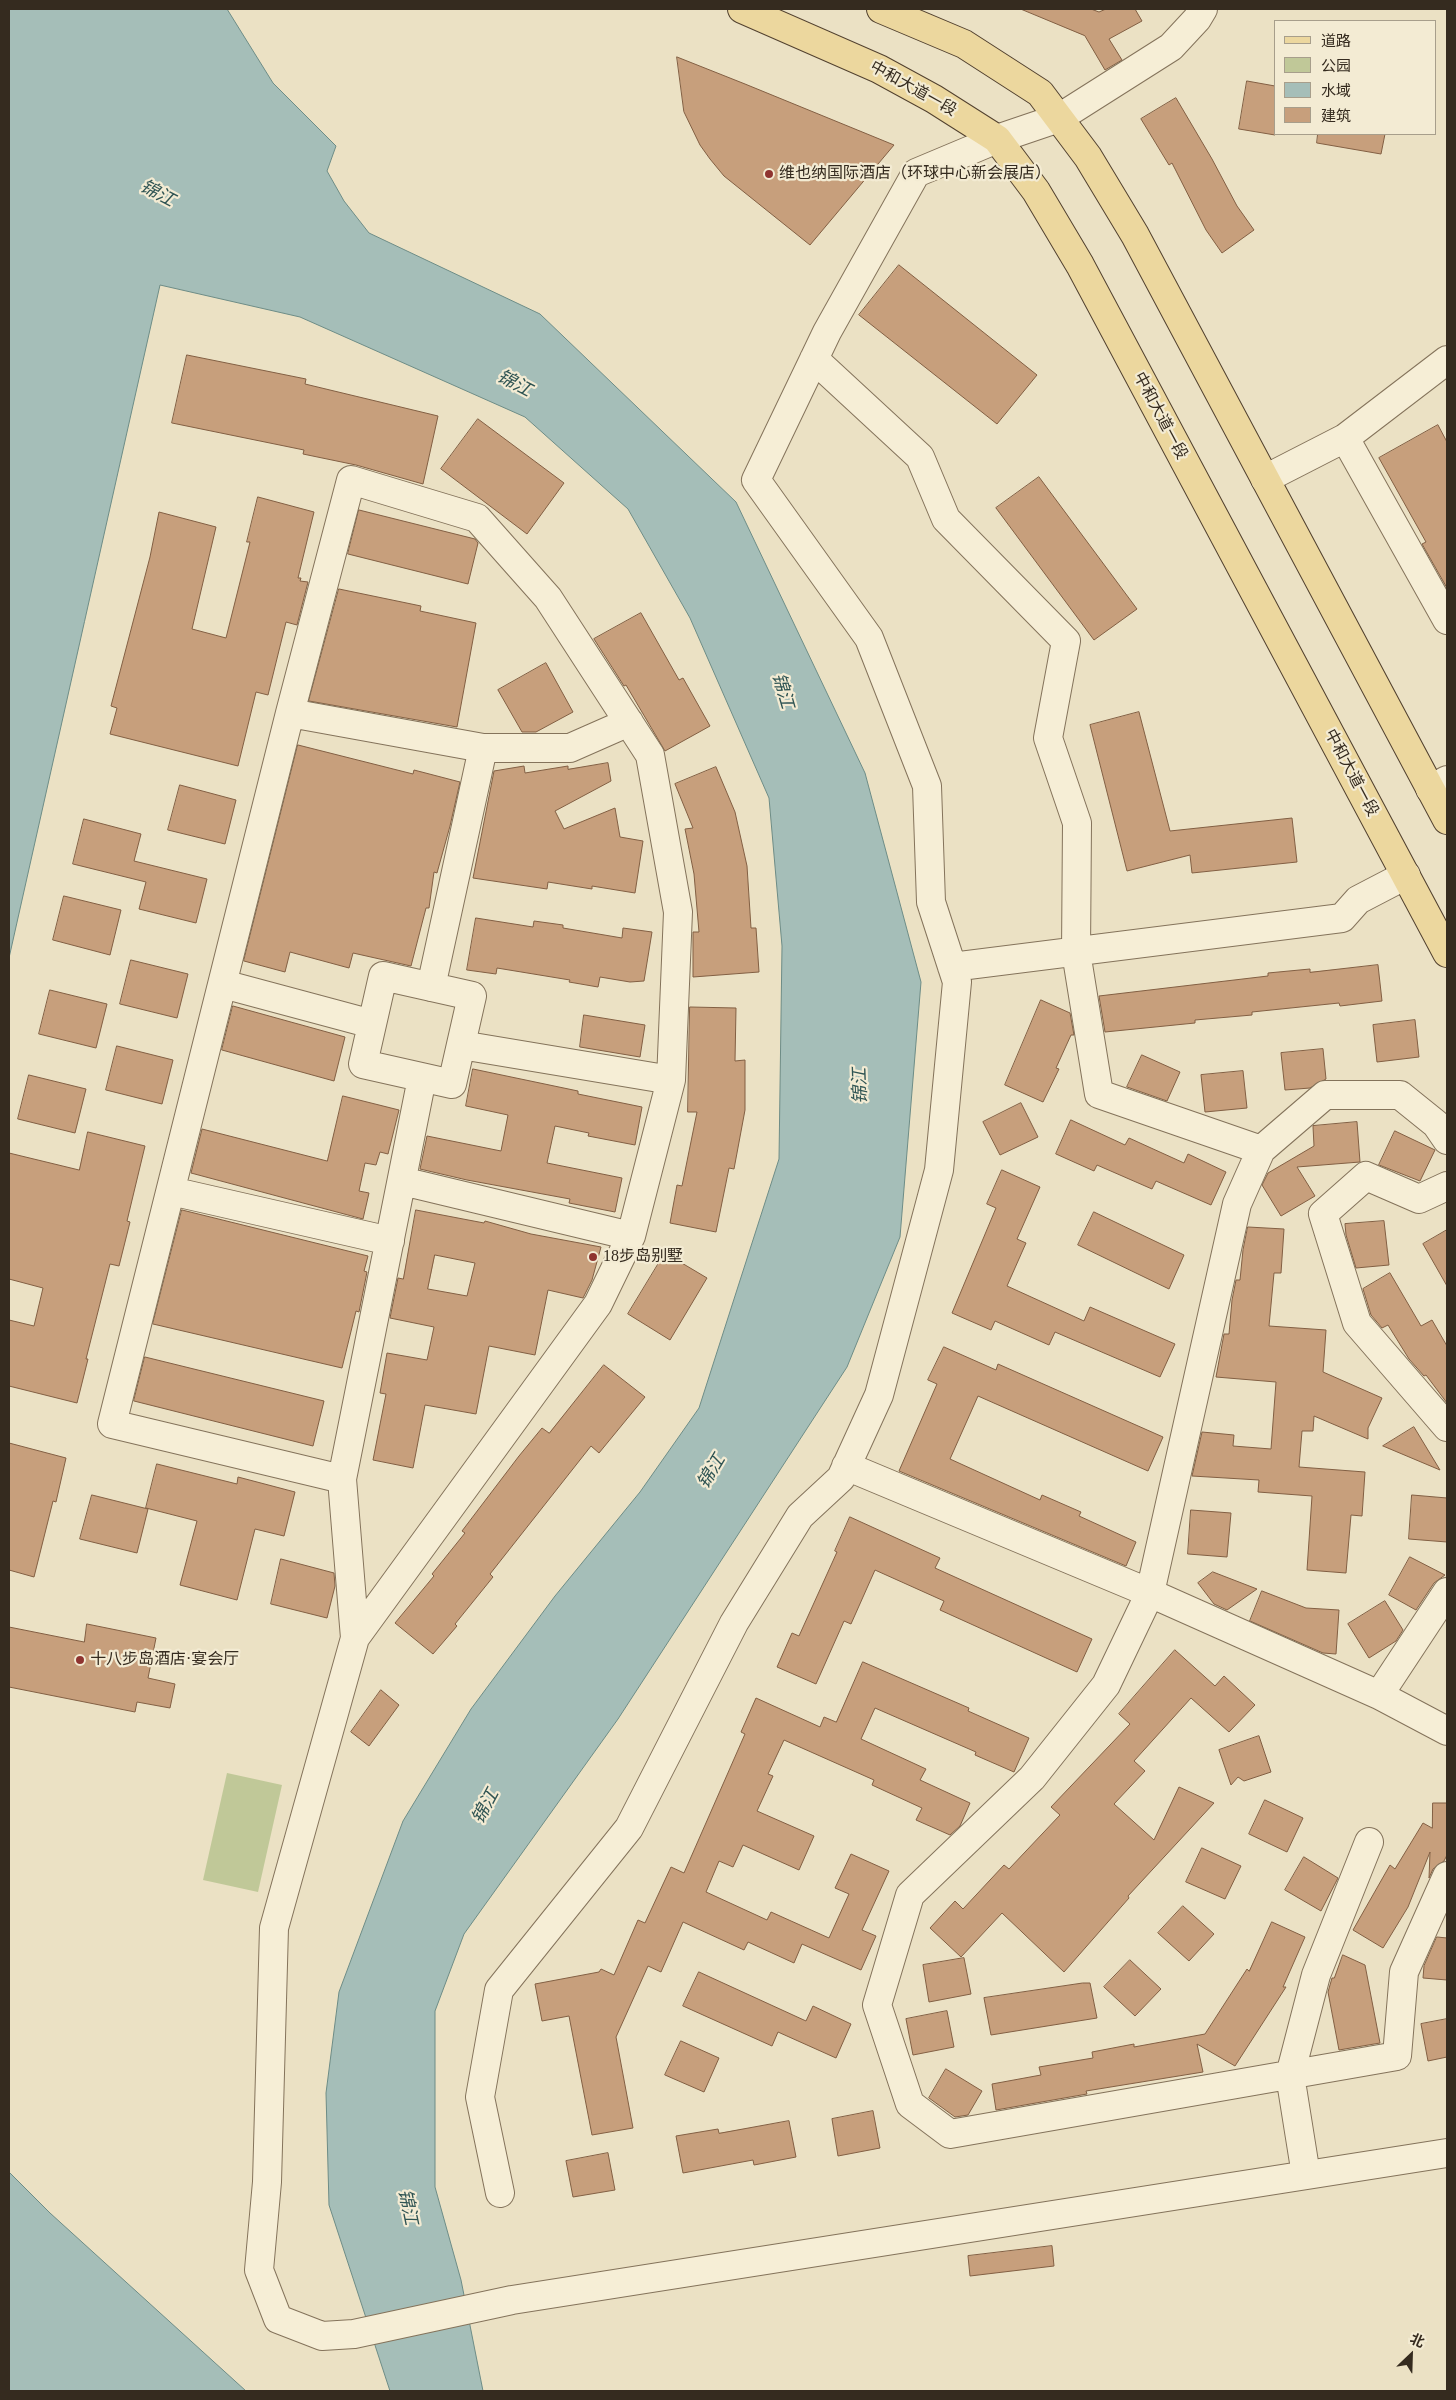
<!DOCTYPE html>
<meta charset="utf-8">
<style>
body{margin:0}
#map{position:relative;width:1456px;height:2400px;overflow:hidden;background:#ebe1c4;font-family:"Times New Roman","Noto Sans SC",serif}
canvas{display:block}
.frame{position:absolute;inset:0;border:10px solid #352b1f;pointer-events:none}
.legend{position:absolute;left:1274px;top:20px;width:162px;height:115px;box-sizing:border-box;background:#f3ebd3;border:1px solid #a79e8b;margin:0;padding:6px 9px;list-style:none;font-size:15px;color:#352b1f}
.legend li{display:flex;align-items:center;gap:10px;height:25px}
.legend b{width:25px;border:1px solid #a79e8b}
.north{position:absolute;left:1386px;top:2330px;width:50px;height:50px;-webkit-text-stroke:4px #f3ebd3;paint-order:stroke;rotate:24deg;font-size:14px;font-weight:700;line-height:20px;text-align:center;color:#352b1f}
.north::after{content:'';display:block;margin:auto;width:18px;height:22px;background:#352b1f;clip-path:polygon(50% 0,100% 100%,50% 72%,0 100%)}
</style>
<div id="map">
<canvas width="1456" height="2400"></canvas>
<div class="frame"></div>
<ul class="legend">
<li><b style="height:6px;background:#ecd79e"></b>道路</li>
<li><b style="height:14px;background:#c0c898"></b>公园</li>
<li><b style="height:14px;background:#a5beb8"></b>水域</li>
<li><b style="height:14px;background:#c79f7c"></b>建筑</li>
</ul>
<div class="north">北</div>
</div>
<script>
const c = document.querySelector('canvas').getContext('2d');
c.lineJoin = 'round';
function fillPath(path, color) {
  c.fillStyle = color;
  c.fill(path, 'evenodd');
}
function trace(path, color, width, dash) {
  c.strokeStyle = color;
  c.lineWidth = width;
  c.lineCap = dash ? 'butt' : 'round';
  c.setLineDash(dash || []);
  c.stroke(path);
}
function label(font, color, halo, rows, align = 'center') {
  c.font = font + ' "Times New Roman","Noto Sans SC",serif';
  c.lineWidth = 4.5;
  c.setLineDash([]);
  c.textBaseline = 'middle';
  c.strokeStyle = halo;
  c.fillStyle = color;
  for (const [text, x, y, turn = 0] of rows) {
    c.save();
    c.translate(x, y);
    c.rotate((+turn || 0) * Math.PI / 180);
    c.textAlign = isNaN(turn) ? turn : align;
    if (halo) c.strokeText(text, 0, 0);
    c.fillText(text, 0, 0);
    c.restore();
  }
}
fillPath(new Path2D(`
 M227 1773 282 1785 258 1892 203 1880Z`), '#c0c898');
const water = new Path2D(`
 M9 9H227L273 83 336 146 327 171 344 201 369 233 540 314 736 502 865 773 921 982 900 1237 847 1367 618 1719 464 1934 435 2011V2187L461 2280 483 2391H390L329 2205 326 2093 339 1992 403 1821 471 1709 555 1596 640 1492 699 1408 779 1159 782 946 769 798 690 618 628 509 525 417 300 317 160 285 9 958Z
 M9 2172 50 2213 246 2391H9Z`);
fillPath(water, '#a5beb8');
trace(water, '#6d8c86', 1);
const building = new Path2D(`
 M1021 9H1091L1099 12 1106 9H1135L1142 21 1109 39 1122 60 1105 70 1085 36Z
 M677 57 745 84 894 145 810 245 724 176 710 159 700 145 684 112Z
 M1247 81 1275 86V135L1239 129Z
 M1176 98 1212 159 1237 206 1254 230 1222 253 1206 230 1172 163 1169 165 1141 119Z
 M1318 134H1385L1381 154 1317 143Z
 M899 265 1037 375 997 424 859 315Z
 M187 355 306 379 305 384 438 416 423 484 356 465 303 454 304 450 172 423Z
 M478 419 564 483 527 534 441 469Z
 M1438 425 1447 442V588L1422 544 1426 542 1379 458Z
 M1039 477 1137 609 1094 640 996 508Z
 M258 497 314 512 298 578H301L300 581 308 582 297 625 286 622 268 695 256 692 238 766 110 734 117 708 111 706 150 557 159 512 216 527 192 629 226 638 250 542H247Z
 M359 510 475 539 478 543 468 584 348 554Z
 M339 589 421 606 420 611 476 623 457 727 309 701Z
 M641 613 679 680 683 678 710 726 665 751 626 685 624 686 594 639Z
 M546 663 573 712 536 732H522L498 690Z
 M1139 712 1170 831 1292 818 1297 862 1192 873 1190 855 1127 871 1090 725Z
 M298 745 413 774 414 770 460 782 450 826 437 873 434 872 429 908H426L411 966 353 953 349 968 290 952 285 972 244 961Z
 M608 763 611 781 555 811 564 829 615 808 620 837 643 841 635 893 592 886V889L548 882 547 889 473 878 494 771 524 766 525 773 568 766V769Z
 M716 767 735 812 747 866 751 928H756L759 972 693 977V932H699L694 874 685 829 693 828 675 784Z
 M180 785 236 800 225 844 168 830Z
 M84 819 141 834 134 861 207 879 196 923 139 909 146 882 73 864Z
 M64 896 121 910 110 955 53 940Z
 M476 918 533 927 534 921 563 925V928L622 938 623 928 652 932 644 981 630 982 600 977 598 987 569 982 570 980 497 968 496 974 467 970Z
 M131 960 188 974 177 1018 120 1004Z
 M1378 965 1382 1001 1340 1006 1339 1003 1252 1012V1015L1195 1020V1023L1105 1032 1099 996 1268 976V973L1310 969V972Z
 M50 990 107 1004 96 1048 39 1034Z
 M1041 1000 1070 1013 1074 1035H1071L1056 1068 1059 1069 1043 1102 1005 1085Z
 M233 1006 345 1037 334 1081 222 1050Z
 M690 1007 736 1008 735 1061 745 1060V1110L734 1169 729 1168 716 1232 670 1223 677 1185 682 1186 697 1112H688Z
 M584 1015 645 1025 640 1057 580 1047Z
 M1415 1020 1419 1057 1377 1062 1373 1025Z
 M117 1046 173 1060 162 1104 106 1090Z
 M1323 1049 1326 1079 1310 1088 1285 1090 1281 1053Z
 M1142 1055 1180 1072 1167 1101 1127 1087Z
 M473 1069 578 1091V1094L642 1107 635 1145 588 1136 589 1133 555 1126 547 1163 622 1178 615 1212 569 1203 570 1199 467 1180 420 1169 427 1136 501 1151 508 1115 466 1106Z
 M1243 1071 1247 1108 1205 1112 1201 1075Z
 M29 1075 86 1089 75 1133 18 1119Z
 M343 1096 399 1110 388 1154 380 1152 376 1165 365 1163 359 1191 369 1193 363 1219 191 1173 202 1129 327 1161Z
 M1021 1103 1038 1137 1000 1155 983 1122Z
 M1071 1120 1125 1145 1129 1138 1184 1163 1188 1154 1226 1172 1211 1205 1156 1181 1152 1189 1097 1165 1094 1171 1056 1154Z
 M1357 1122 1360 1162 1297 1167 1315 1196 1281 1216 1262 1185 1268 1173 1314 1146 1313 1126Z
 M1395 1131 1435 1150 1420 1181 1379 1165Z
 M88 1132 145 1146 127 1221 130 1222 119 1266 110 1264 86 1359H88L77 1403 9 1386V1320L34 1326 43 1288 9 1279V1153L79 1170Z
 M1002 1170 1040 1187 1017 1239 1026 1243 1007 1286 1084 1321 1090 1307 1175 1344 1160 1377 1055 1332 1049 1345 995 1321 991 1330 952 1313 996 1208 987 1204Z
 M182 1210 368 1256 364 1271 367 1272 359 1312 356 1311 342 1368 153 1324Z
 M416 1210 484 1223 485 1221 531 1234 601 1247 592 1280 583 1298 548 1290 535 1355 489 1346 476 1414 425 1405 413 1468 373 1460 386 1394 380 1393 387 1353 427 1360 434 1327 390 1318 398 1278 403 1279ZM435 1255 475 1263 467 1296 428 1289Z
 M1094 1212 1184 1255 1169 1289 1078 1245Z
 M1384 1221 1389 1265 1356 1268 1346 1235 1345 1224Z
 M1248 1227 1284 1229 1281 1273H1274L1269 1326 1326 1330 1323 1372 1382 1398 1368 1428V1439L1314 1416 1313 1431H1302L1299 1467 1365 1472 1362 1516 1351 1515 1346 1573 1307 1570 1312 1496 1258 1492 1259 1480 1192 1476 1202 1432 1234 1435 1233 1446 1271 1449 1276 1382 1216 1377 1224 1334H1229L1232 1300 1236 1280H1240L1243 1250Z
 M1447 1230V1286L1423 1244Z
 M665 1253 707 1278 670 1340 628 1314Z
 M1390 1273 1421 1326 1432 1320 1447 1346V1403L1426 1375 1424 1376 1409 1359 1388 1325 1382 1328 1371 1315 1363 1289Z
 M944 1347 996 1370 998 1364 1163 1437 1148 1471 978 1396 950 1459 1040 1500 1042 1495 1081 1512 1079 1516 1136 1542 1126 1566 899 1471 937 1384 928 1380Z
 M145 1357 324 1401 313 1446 134 1401Z
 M604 1365 645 1397 599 1453 591 1446 490 1574 493 1577 455 1624 457 1626 433 1654 395 1623 434 1576 432 1574 465 1533 462 1531 519 1456 542 1428 549 1433Z
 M1414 1427 1440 1470 1383 1446Z
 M9 1443 66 1458 56 1502 53 1501 34 1577 9 1570Z
 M157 1464 237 1484 238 1477 295 1492 284 1536 255 1529 237 1600 180 1585 197 1521 146 1508Z
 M92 1495 148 1509 137 1553 80 1539Z
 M1412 1495 1447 1498V1542L1409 1539Z
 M1191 1510 1231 1513 1227 1557 1188 1554Z
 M850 1517 940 1558 935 1568 1092 1639 1077 1672 940 1610 944 1601 875 1570 851 1624 844 1621 816 1684 777 1667 792 1633 799 1636 837 1552 835 1551Z
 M1410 1557 1445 1575 1434 1583 1416 1610 1389 1595Z
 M281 1559 334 1573 335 1586 327 1618 271 1604Z
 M1213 1572 1257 1589 1227 1610 1214 1604 1198 1583Z
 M1262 1591 1306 1608 1339 1610 1336 1654 1323 1653 1250 1621Z
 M1385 1601 1403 1630 1396 1641 1369 1658 1348 1624Z
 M87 1624 156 1638 148 1678 175 1684 170 1708 137 1702 135 1712 9 1687V1627L84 1642Z
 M1175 1650 1215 1686 1224 1676 1255 1705 1229 1732 1191 1698 1134 1761 1145 1771 1114 1804 1154 1840 1179 1787 1214 1803 1128 1896 1129 1898 1064 1972 1002 1913 961 1957 930 1928 955 1901 963 1909 1004 1865 1009 1869 1060 1815 1051 1807 1130 1724 1119 1714Z
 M863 1662 969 1708 968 1711 1029 1738 1014 1772 975 1755 976 1752 875 1708 861 1739 926 1769 920 1780 970 1803 960 1826 950 1835 916 1820 922 1808 872 1785 874 1780 784 1740 768 1774 773 1776 757 1811 814 1836 799 1870 743 1845 733 1867 719 1861 706 1892 767 1920 771 1912 829 1938 849 1894 835 1888 851 1854 889 1871 862 1930 876 1936 861 1970 802 1944 794 1963 748 1942 744 1950 683 1922 661 1972 648 1966 616 2037 633 2128 592 2135 569 2016 542 2021 535 1984 599 1972 601 1969 614 1975 638 1920 645 1923 671 1867 684 1873 745 1734 741 1732 756 1698 820 1727 824 1717 836 1722Z
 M381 1690 399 1705 369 1746 351 1732Z
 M1259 1736 1271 1772 1244 1781 1238 1777 1231 1785 1219 1750Z
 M1265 1800 1303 1818 1287 1852 1249 1834Z
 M1433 1803H1447V1855L1444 1861 1433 1869 1429 1878 1430 1852 1408 1907 1383 1948 1353 1930 1390 1865 1395 1869 1423 1823 1432 1828Z
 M1202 1848 1241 1866 1225 1899 1186 1882Z
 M1304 1857 1338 1878 1321 1911 1285 1890Z
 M1183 1906 1214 1934 1189 1961 1158 1933Z
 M1272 1922 1305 1937 1283 1987H1286L1235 2066 1197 2044 1203 2072 1086 2091 1087 2094 996 2110 992 2084 1041 2075 1039 2067 1093 2058 1092 2052 1134 2044V2047L1205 2034 1247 1969 1249 1971Z
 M1437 1937 1447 1938V1980L1423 1978 1424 1966Z
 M1343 1955 1365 1965 1380 2043 1339 2050 1328 1992 1332 1978H1334Z
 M964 1958 971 1994 929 2002 923 1965Z
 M1130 1960 1161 1989 1135 2016 1104 1987Z
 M699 1972 806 2021 813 2006 851 2024 836 2058 778 2032 772 2046 683 2006Z
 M1083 1983H1090L1097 2018 991 2035 984 1998Z
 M947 2011 954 2047 913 2055 906 2019Z
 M1447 2019V2057L1428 2061 1421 2024Z
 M681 2041 719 2058 704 2092 665 2075Z
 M946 2069 982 2091 968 2115 955 2117 929 2098Z
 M873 2111 880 2148 838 2156 832 2119Z
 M789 2121 796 2157 754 2165 753 2160 683 2173 676 2136 718 2129 719 2133Z
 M608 2153 615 2190 573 2197 566 2161Z
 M1052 2246 1054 2266 970 2276 968 2256Z`);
fillPath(building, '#c79f7c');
trace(building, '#825f43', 1);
const minor = new Path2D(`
 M814 359 920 457 946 519 1066 641 1048 738 1077 823 1076 952 1099 1094 1261 1150 1325 1095H1400L1436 1124 1447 1140
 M1345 438 1447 620
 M1265 479 1345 438 1447 360
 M290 713 483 748
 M1430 789 1447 780
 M952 967 1342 918 1358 900 1406 875
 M383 976 472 996 452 1084 363 1064Z
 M223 984 372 1024
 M431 987 483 748H570L629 722
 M461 1045 671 1080
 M1261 1150 1237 1204 1150 1593 1106 1685 1032 1778 910 1895 877 2005 910 2104 950 2134 1397 2056 1404 1972 1447 1876
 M402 1181 631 1236
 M1447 1186 1419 1199 1366 1176 1323 1214 1357 1323 1447 1427
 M171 1191 390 1241
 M846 1466 1150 1593 1379 1695 1447 1731
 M342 1479 422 1078
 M355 1638 342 1479 112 1424 290 713 351 480 477 518 548 598 650 755 678 912 671 1080 631 1236 598 1304 355 1638 274 1928 267 2182 259 2270 278 2319 322 2336 354 2334 512 2300 1447 2153
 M1379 1695 1447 1592
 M1306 2175 1290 2075 1316 1975 1369 1842
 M500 2193 480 2097 499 1990 629 1828 734 1623 800 1516 841 1478 879 1395 939 1170 957 982 931 902 927 786 869 638 756 480 827 332 916 173 997 139 1059 118 1171 47 1197 19 1203 9`);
const major = new Path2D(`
 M742 9 879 69 934 99 997 139 1036 191 1080 265 1447 953
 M881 9 964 44 1040 93 1088 157 1135 235 1447 820`);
trace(minor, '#84735b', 30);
trace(major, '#52412f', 30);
trace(minor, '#f6eed6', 28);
trace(major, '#ecd79e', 28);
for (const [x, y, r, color] of [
 [769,174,5,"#8f3430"],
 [593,1257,5,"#8f3430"],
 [80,1660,5,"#8f3430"]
]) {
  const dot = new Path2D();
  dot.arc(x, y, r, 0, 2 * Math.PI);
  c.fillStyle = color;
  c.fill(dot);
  trace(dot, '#f3ebd3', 2);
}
label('16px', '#352b1f', '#f3ebd3', [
 ["中和大道一段",913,89,29],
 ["中和大道一段",1160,416,62],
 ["中和大道一段",1351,773,62]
]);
label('16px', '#352b1f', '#f3ebd3', [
 ["维也纳国际酒店（环球中心新会展店）",779,174],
 ["18步岛别墅",603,1257],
 ["十八步岛酒店·宴会厅",90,1660]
], 'left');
label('italic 18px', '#2f5453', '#f3ebd3', [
 ["锦江",157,194,28],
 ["锦江",514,384,28],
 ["锦江",782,691,74],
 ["锦江",861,1086,-92],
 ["锦江",712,1472,-59],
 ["锦江",486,1807,-62],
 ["锦江",407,2207,78]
]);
</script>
